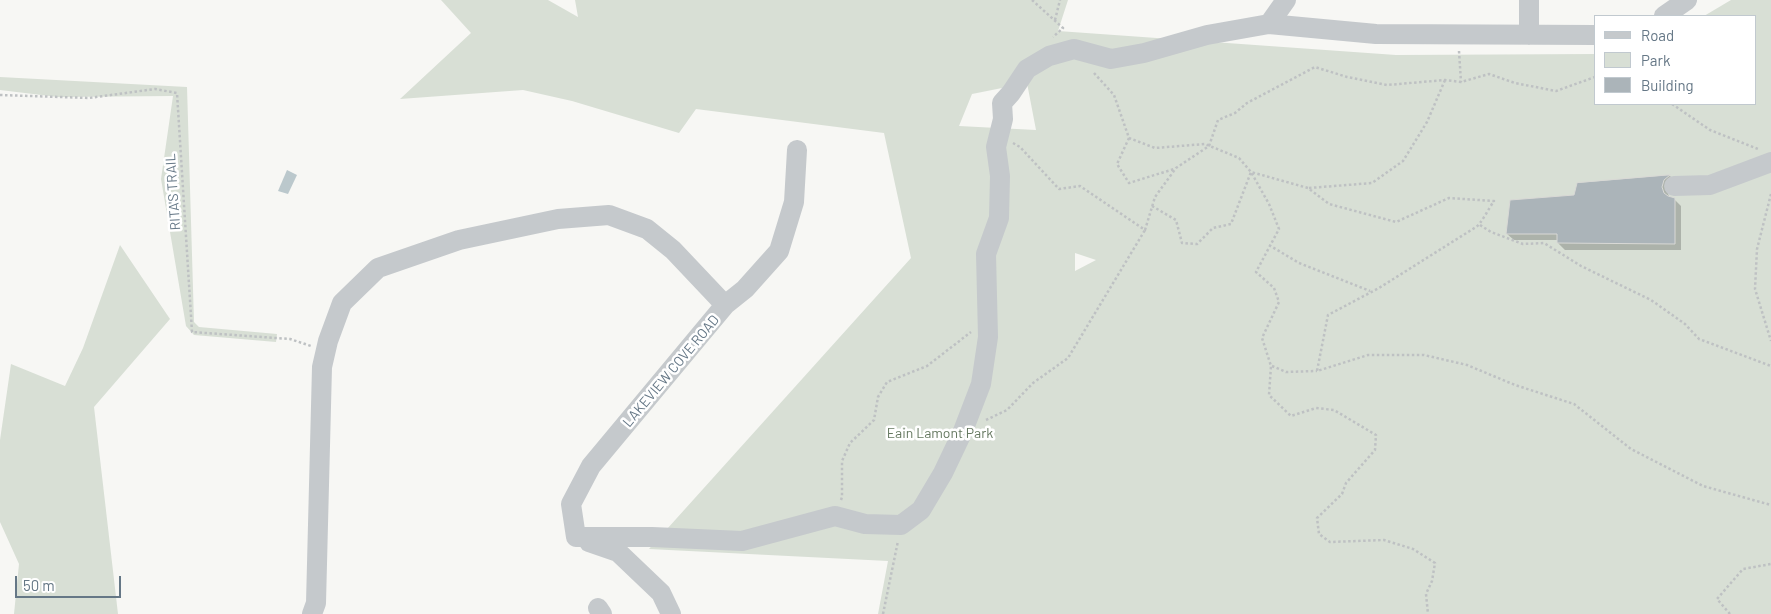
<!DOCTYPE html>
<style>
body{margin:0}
#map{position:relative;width:1771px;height:614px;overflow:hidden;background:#f7f7f4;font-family:Barlow,sans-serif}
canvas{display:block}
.legend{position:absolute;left:1594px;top:15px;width:162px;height:90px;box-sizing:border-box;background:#fff;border:1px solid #c1c9cf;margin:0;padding:6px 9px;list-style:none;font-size:15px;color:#657786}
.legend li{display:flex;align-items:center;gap:10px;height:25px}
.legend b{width:25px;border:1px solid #c1c9cf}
.scale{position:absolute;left:15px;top:576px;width:106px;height:22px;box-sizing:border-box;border:2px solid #657786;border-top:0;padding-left:6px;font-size:15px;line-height:18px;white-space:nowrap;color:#657786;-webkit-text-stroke:4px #fff;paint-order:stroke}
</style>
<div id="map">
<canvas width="1771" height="614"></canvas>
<ul class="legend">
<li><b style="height:6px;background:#c5c9cc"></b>Road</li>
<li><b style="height:14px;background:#d8dfd5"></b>Park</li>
<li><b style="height:14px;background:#abb4b9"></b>Building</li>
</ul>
<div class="scale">50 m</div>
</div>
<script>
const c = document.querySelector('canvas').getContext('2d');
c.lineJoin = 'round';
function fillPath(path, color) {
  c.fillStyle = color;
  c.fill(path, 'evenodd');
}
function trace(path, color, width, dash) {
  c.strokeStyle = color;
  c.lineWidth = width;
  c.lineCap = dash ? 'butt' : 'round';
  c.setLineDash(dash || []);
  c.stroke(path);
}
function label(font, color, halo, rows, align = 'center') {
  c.font = font + ' Barlow,sans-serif';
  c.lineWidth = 5;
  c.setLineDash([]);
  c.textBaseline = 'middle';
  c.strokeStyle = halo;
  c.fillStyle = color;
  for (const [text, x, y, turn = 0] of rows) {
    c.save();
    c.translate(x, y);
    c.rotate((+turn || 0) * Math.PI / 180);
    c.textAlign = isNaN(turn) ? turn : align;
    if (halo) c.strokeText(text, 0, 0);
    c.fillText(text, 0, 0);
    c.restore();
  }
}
fillPath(new Path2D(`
 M441 0H548L578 17 575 0H1068L1058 31 1396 55 1595 54V104H1755V16H1704L1731 0H1771V614H878L888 561 649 549 911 258 884 133 696 109 679 133 572 101 523 90 400 99 471 33ZM1027 83 1036 130 959 126 972 94ZM1075 253 1096 260 1075 271Z
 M0 77 187 87 194 322 199 327 277 334 276 342 194 335 186 326 161 179 173 96 58 97 0 90Z
 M120 245 170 319 94 407 118 614H14L19 564 0 522V440L11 364 65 386 83 348Z`), '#d8dfd5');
fillPath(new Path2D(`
 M287 170 297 175 288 194 278 191Z`), '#bbc8cc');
fillPath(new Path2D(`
 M1670 176 1676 182 1670 187 1668 194 1670 198 1674 199 1681 206V250H1565L1558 243V240H1514L1507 234 1575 197 1578 184Z`), '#0003');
const building = new Path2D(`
 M1670 175 1664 180 1662 187 1664 193 1668 196 1675 198V244L1557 243V234H1506L1510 200 1574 195 1577 183Z`);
fillPath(building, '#abb4b9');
trace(building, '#d9d9d6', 1);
trace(new Path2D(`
 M1032 0 1063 28 1053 37
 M1055 20 1060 0
 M1459 51 1461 82
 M1094 73 1114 95 1129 138 1155 148 1205 144 1239 158 1251 172 1269 204 1279 229 1256 272 1274 288 1279 302 1262 338 1271 366 1269 395 1291 416 1316 408 1334 410 1376 435 1375 450 1346 483 1342 494 1317 518 1319 534 1330 542 1384 540 1413 549 1435 563 1432 581 1426 594 1428 614
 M0 95 89 98 155 89 177 93 192 332 290 339 311 346
 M1672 104 1710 130 1758 149
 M1129 138 1117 164 1129 183 1174 169
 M1013 143 1020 147 1059 189 1080 186 1145 230 1155 197 1176 168 1209 146 1218 120 1235 113 1247 103 1315 67 1347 77 1387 85 1445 80 1461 82 1489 74 1515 83 1556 91 1595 77
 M1309 188 1372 183 1403 161 1427 122 1445 80
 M1771 194 1757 249 1755 289 1771 341
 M1152 206 1176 220 1182 243 1197 244 1213 228 1231 224 1251 172 1308 188 1329 204 1396 222 1449 198 1494 201C1489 208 1481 224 1476 227L1379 288 1328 315 1317 371 1368 355H1424L1467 365 1515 385 1574 404 1631 449 1703 486 1771 505
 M1480 225 1491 232 1523 244 1544 243 1581 266 1651 300 1685 324 1699 339 1771 366
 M1269 245 1299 263 1370 291
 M1272 366 1286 372 1317 371
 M986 420 1007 410 1033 383 1068 358 1145 230
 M841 500 842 497V461L850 443 874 420 878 397 887 382 927 366 971 332
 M883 614 898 541
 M1730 614 1717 599 1743 569 1771 564`), '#bec1c3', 2.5, [2.5, 2.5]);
trace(new Path2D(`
 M1286 0 1269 24 1376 34 1595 35
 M1664 16 1687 0
 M1529 35V0
 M1674 186 1710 185 1771 162
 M725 305 745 289 779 251 794 202 797 150
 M576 537H652L742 541 835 516 865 524 901 525 921 510 943 473 963 431 981 384 988 337 986 254 999 218 1000 176 996 147 1003 119 1002 103 1011 93 1027 69 1049 56 1074 49 1111 59 1144 53 1207 35 1269 24
 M589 542 618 552 661 593 671 614
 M598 608 602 614
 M312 614 316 603 322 367 328 341 342 303 378 268 459 240 558 219 609 215 647 229 673 250 725 305 591 466 571 504 576 537`), '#c5c9cc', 20);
label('14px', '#657786', '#fff', [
 ["RITA'S TRAIL",173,192,-94],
 ["LAKEVIEW COVE ROAD",671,371,-50]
]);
label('14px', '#657860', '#fff', [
 ["Eain Lamont Park",940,433]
]);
</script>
